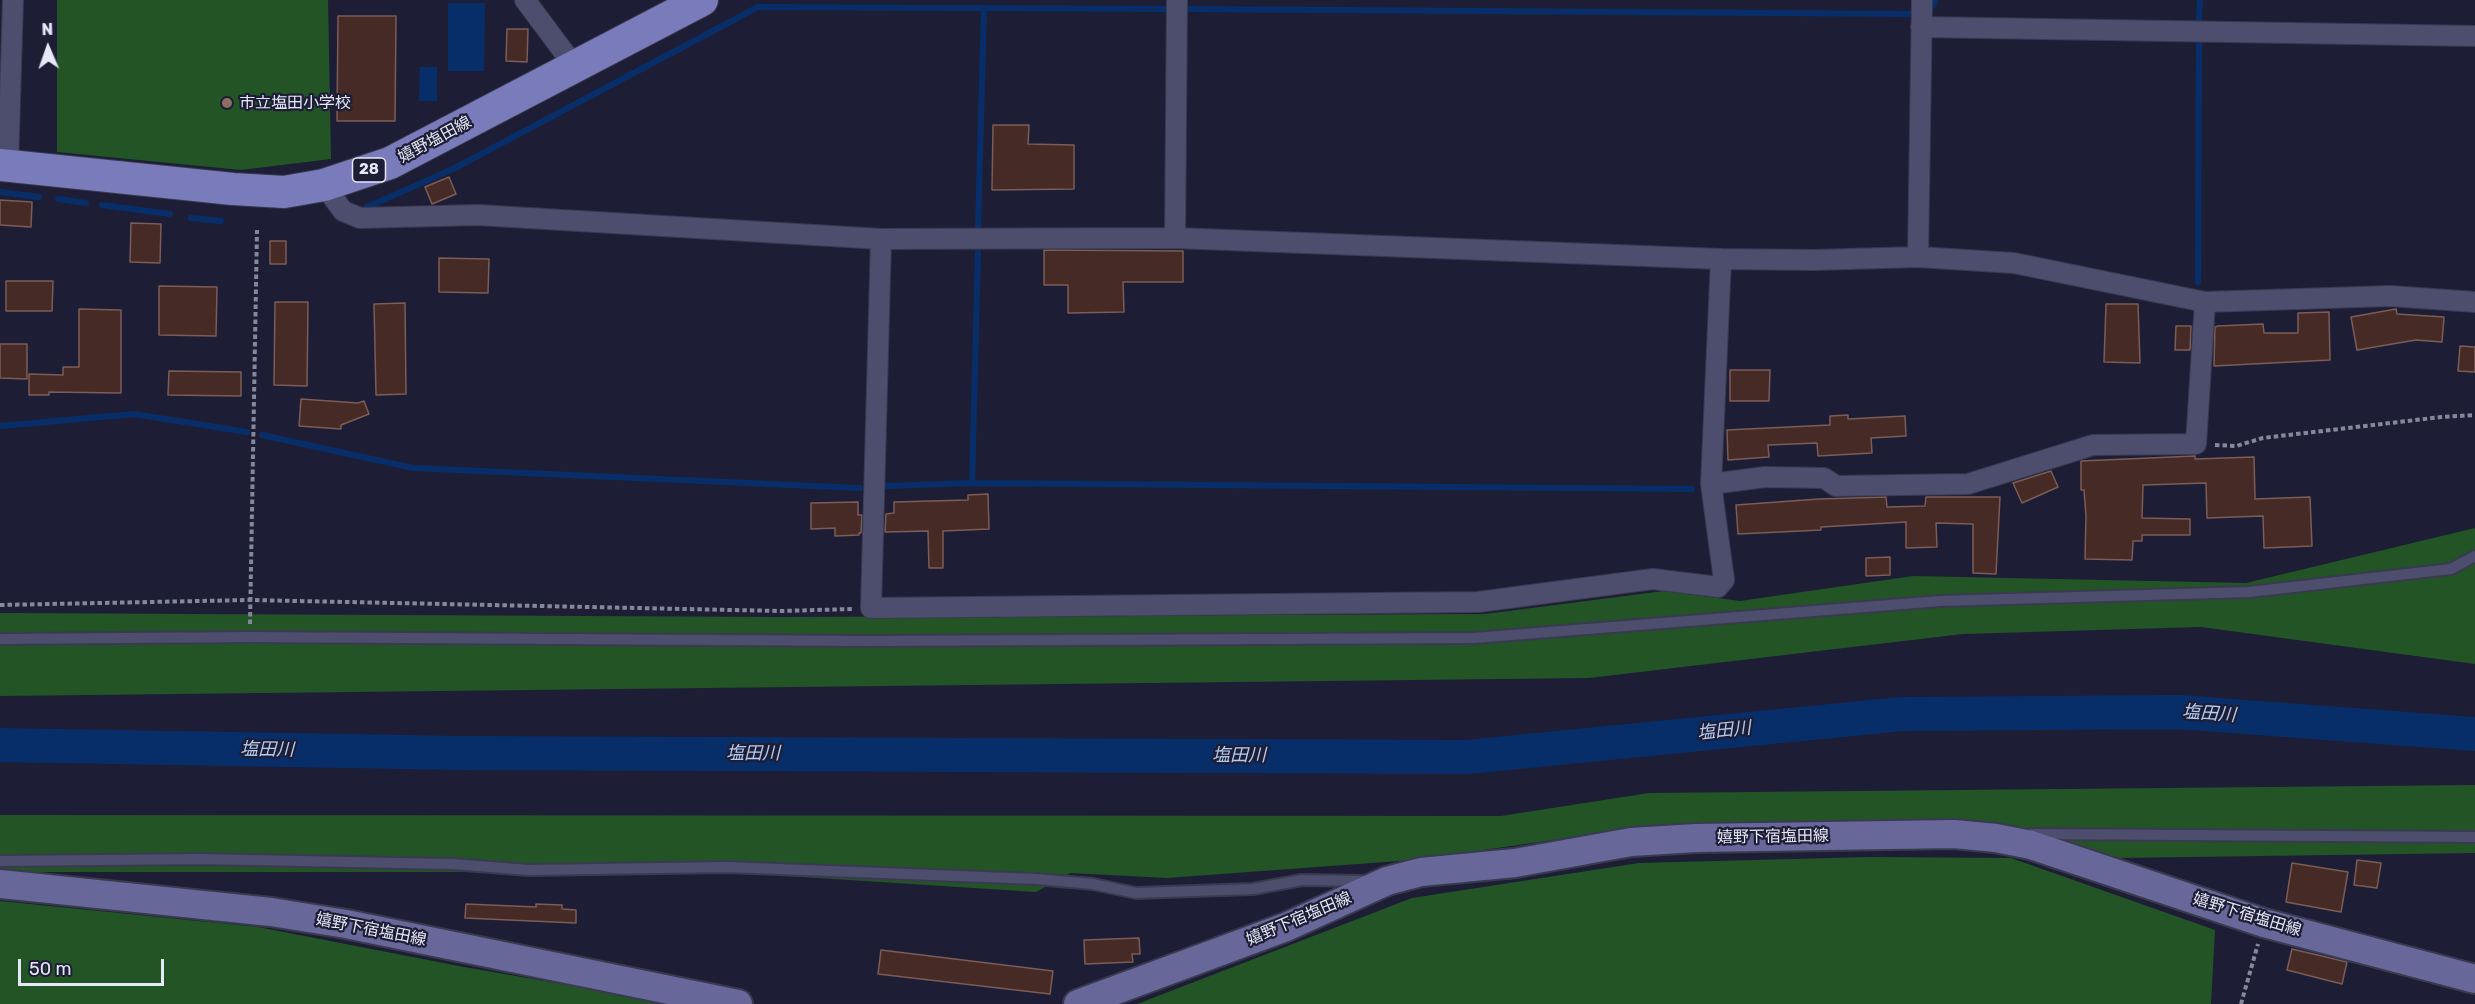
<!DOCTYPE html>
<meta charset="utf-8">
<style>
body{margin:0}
#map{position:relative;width:2475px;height:1004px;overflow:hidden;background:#1d1e35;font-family:Rubik,sans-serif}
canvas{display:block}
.north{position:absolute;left:18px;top:18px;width:60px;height:60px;-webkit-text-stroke:4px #1d1e35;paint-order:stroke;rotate:358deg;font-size:16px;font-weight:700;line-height:24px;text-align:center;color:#e6e8f8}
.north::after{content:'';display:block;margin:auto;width:21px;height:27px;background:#e6e8f8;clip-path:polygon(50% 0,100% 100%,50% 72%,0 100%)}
.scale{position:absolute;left:18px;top:959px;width:146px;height:27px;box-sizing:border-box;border:3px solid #e6e8f8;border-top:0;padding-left:8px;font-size:18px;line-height:21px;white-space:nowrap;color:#e6e8f8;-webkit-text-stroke:4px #1d1e35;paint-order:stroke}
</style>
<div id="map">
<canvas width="2475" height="1004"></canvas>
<div class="north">N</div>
<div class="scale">50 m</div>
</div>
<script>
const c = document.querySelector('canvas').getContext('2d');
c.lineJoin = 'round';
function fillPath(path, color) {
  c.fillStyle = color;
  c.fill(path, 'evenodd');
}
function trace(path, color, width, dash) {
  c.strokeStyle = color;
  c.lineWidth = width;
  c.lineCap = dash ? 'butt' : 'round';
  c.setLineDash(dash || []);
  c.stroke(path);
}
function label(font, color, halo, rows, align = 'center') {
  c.font = font + ' Rubik,"Noto Sans JP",sans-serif';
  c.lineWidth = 4.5;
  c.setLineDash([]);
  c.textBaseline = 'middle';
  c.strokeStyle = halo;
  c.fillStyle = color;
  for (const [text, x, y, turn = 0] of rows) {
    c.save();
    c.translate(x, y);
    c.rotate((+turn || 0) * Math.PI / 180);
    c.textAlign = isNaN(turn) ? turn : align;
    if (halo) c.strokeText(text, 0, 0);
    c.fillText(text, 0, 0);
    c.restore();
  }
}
fillPath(new Path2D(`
 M57 0H328L331 159 241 170 57 152Z
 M2475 528V664L2201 627 1963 634 1589 678 0 696V613L779 617 1485 614 1664 591 1740 601 1913 576 2246 583Z
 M2475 785V853L2118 858 2005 827 1653 826 1412 860 1167 878 1070 873 1036 892 725 872H0V815L1501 816 1649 793Z
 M1869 857 2011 858 2215 930 2211 1004H1137L1412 898 1639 863Z
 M0 901 258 927 464 967 677 1004H0Z`), '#235426');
fillPath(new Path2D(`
 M448 3H485L484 71H448Z
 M420 67H437V101H419Z`), '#082e6a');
trace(new Path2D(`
 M1186 9 1918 14
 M1927 12 1934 4 1935 0
 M2199 20 2200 0
 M0 192 39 197
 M58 199 86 203
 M102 205 170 214
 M365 208 455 168 758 7 1169 9
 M191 218 221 221
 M978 228 984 8
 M2198 282 2199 43
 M0 426 134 414 247 432
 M262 435 413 468 860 488
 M972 483 1692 489
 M887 486 972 483 978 252`), '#082e6a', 6);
trace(new Path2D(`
 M0 745 462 753 1467 757 1902 714 2178 712 2475 734`), '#082e6a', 34);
const building = new Path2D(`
 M338 16H396L395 121H337Z
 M507 29H528L527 62 506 61Z
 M993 125H1029L1028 144 1074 145V189L992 190Z
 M449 177 456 194 432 204 425 187Z
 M0 200 32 202 31 227 0 225Z
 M131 223 161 224 160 263 130 262Z
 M270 241H286V264H270Z
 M1044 250 1183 251V282H1123L1124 312 1068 313V285H1044Z
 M439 258 489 259 488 293 439 292Z
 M6 281H53L52 311H6Z
 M159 286 217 287 216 336 159 335Z
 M275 302H308L307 386 274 385Z
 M405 303 406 394 376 395 374 304Z
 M2106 304H2138L2140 363 2104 362Z
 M79 309 121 310V393L49 392V395H29V374L63 375V367H79Z
 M2396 309 2397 314 2444 317 2442 342 2416 340 2357 350 2351 317Z
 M2329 312 2330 360 2214 366 2215 327 2218 326 2263 324 2264 333H2298V313Z
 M2176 326H2191L2190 350H2175Z
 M0 344H27V379L0 378Z
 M2460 346 2475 347V372L2458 371Z
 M1730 370H1770L1769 401H1730Z
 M169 371 241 372V396L168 395Z
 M301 399 358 403 364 401 369 414 341 425V429L299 426Z
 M1848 415V419L1905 416 1906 436 1871 438 1872 453 1818 456 1817 443 1768 445 1769 457 1728 460 1727 430 1830 425V416Z
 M2195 456V459L2254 457 2255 499 2310 497 2312 546 2264 548 2263 516 2207 518 2206 483 2143 485 2142 518 2190 519V535H2142V541H2133L2132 560 2085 559 2086 516 2084 490H2081V461Z
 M2051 471 2058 487 2022 503 2013 483Z
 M988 494 989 529 943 531V568H929L928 531 885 532 886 514 894 513V502L968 500V495Z
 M1886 497 1887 507 1925 506 1926 497H2000L1996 574 1973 573V524L1936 523 1937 547 1906 548V522L1821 527V530L1738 534 1736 505 1819 499Z
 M858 502V515H862L861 533H859V535L835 536V528L811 529V503Z
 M1890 557V575L1866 576V558Z
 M2357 860 2381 863 2377 888 2354 885Z
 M2292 863 2348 872 2341 912 2286 902Z
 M466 904 536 907V904L562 905V909L576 910V923L465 918Z
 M1139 938 1140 954H1132L1133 962 1085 964 1084 940Z
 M2292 949 2347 962 2342 984 2287 970Z
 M881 950 1053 971 1050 994 878 974Z`);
fillPath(building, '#462a25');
trace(building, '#7c5c56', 1.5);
const service = new Path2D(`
 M0 639 250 637 866 641 1474 638 1940 601 2249 592 2451 569 2475 556
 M2031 834 2475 837
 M0 861 200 859 452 864 529 870 727 867 1036 879 1093 884 1136 893 1253 889 1302 880 1366 881`);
const minor = new Path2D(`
 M525 0 575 67
 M1921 27 2475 36
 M8 166 13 0
 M324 185 343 211 360 218 478 215 881 239 1175 238 1721 259 1814 260 1918 257 2014 263 2205 302 2390 296 2475 302
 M1175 238 1177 0
 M881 239 871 608 1478 602 1653 579 1718 587 1724 580 1711 484 1721 259
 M1918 257 1922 0
 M1711 484 1765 477 1824 478 1836 486 1968 484 2093 445 2196 444 2205 302`);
const secondary = new Path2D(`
 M0 884 271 912 346 924 738 1004
 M1078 1004 1286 927 1387 881 1421 872 1515 863 1631 842 1696 838 1954 834 1996 838 2031 845 2264 923 2475 979`);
const primary = new Path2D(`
 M0 165 233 189 284 192 324 185 390 163 702 0`);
trace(service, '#393a50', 14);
trace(minor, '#393a50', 22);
trace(secondary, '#393a50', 32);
trace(primary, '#393a50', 34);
trace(new Path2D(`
 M2215 445 2236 446 2263 438 2441 417 2475 415
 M0 605 250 600 781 611 853 609
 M250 624 257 230
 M2241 1004 2258 944`), '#85879a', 4, [4.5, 3]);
trace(service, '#4d4e6d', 10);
trace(minor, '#4d4e6d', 20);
trace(secondary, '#676899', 28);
trace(primary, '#7a7bba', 32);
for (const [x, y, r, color] of [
 [227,103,6,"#8d6e63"]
]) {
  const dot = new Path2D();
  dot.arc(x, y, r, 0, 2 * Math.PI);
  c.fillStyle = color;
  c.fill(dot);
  trace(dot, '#1d1e35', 2);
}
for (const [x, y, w] of [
 [369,170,33]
]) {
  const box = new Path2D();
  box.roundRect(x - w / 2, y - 12, w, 24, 4.5);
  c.fillStyle = '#1d1e35';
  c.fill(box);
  trace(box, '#e6e8f8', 1.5);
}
label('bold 15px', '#e6e8f8', null, [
 ["28",369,170]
]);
label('16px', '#e6e8f8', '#1d1e35', [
 ["市立塩田小学校",239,103]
], 'left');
label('16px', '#e6e8f8', '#1d1e35', [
 ["嬉野塩田線",435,140,-28],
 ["嬉野下宿塩田線",1773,837,-1],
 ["嬉野下宿塩田線",2247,915,17],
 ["嬉野下宿塩田線",1299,919,-23],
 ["嬉野下宿塩田線",371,930,11]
]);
label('italic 18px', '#b4cbef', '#1d1e35', [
 ["塩田川",2209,714,4],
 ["塩田川",1724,731,-6],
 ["塩田川",267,750,1],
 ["塩田川",753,754],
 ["塩田川",1239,756]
]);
</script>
